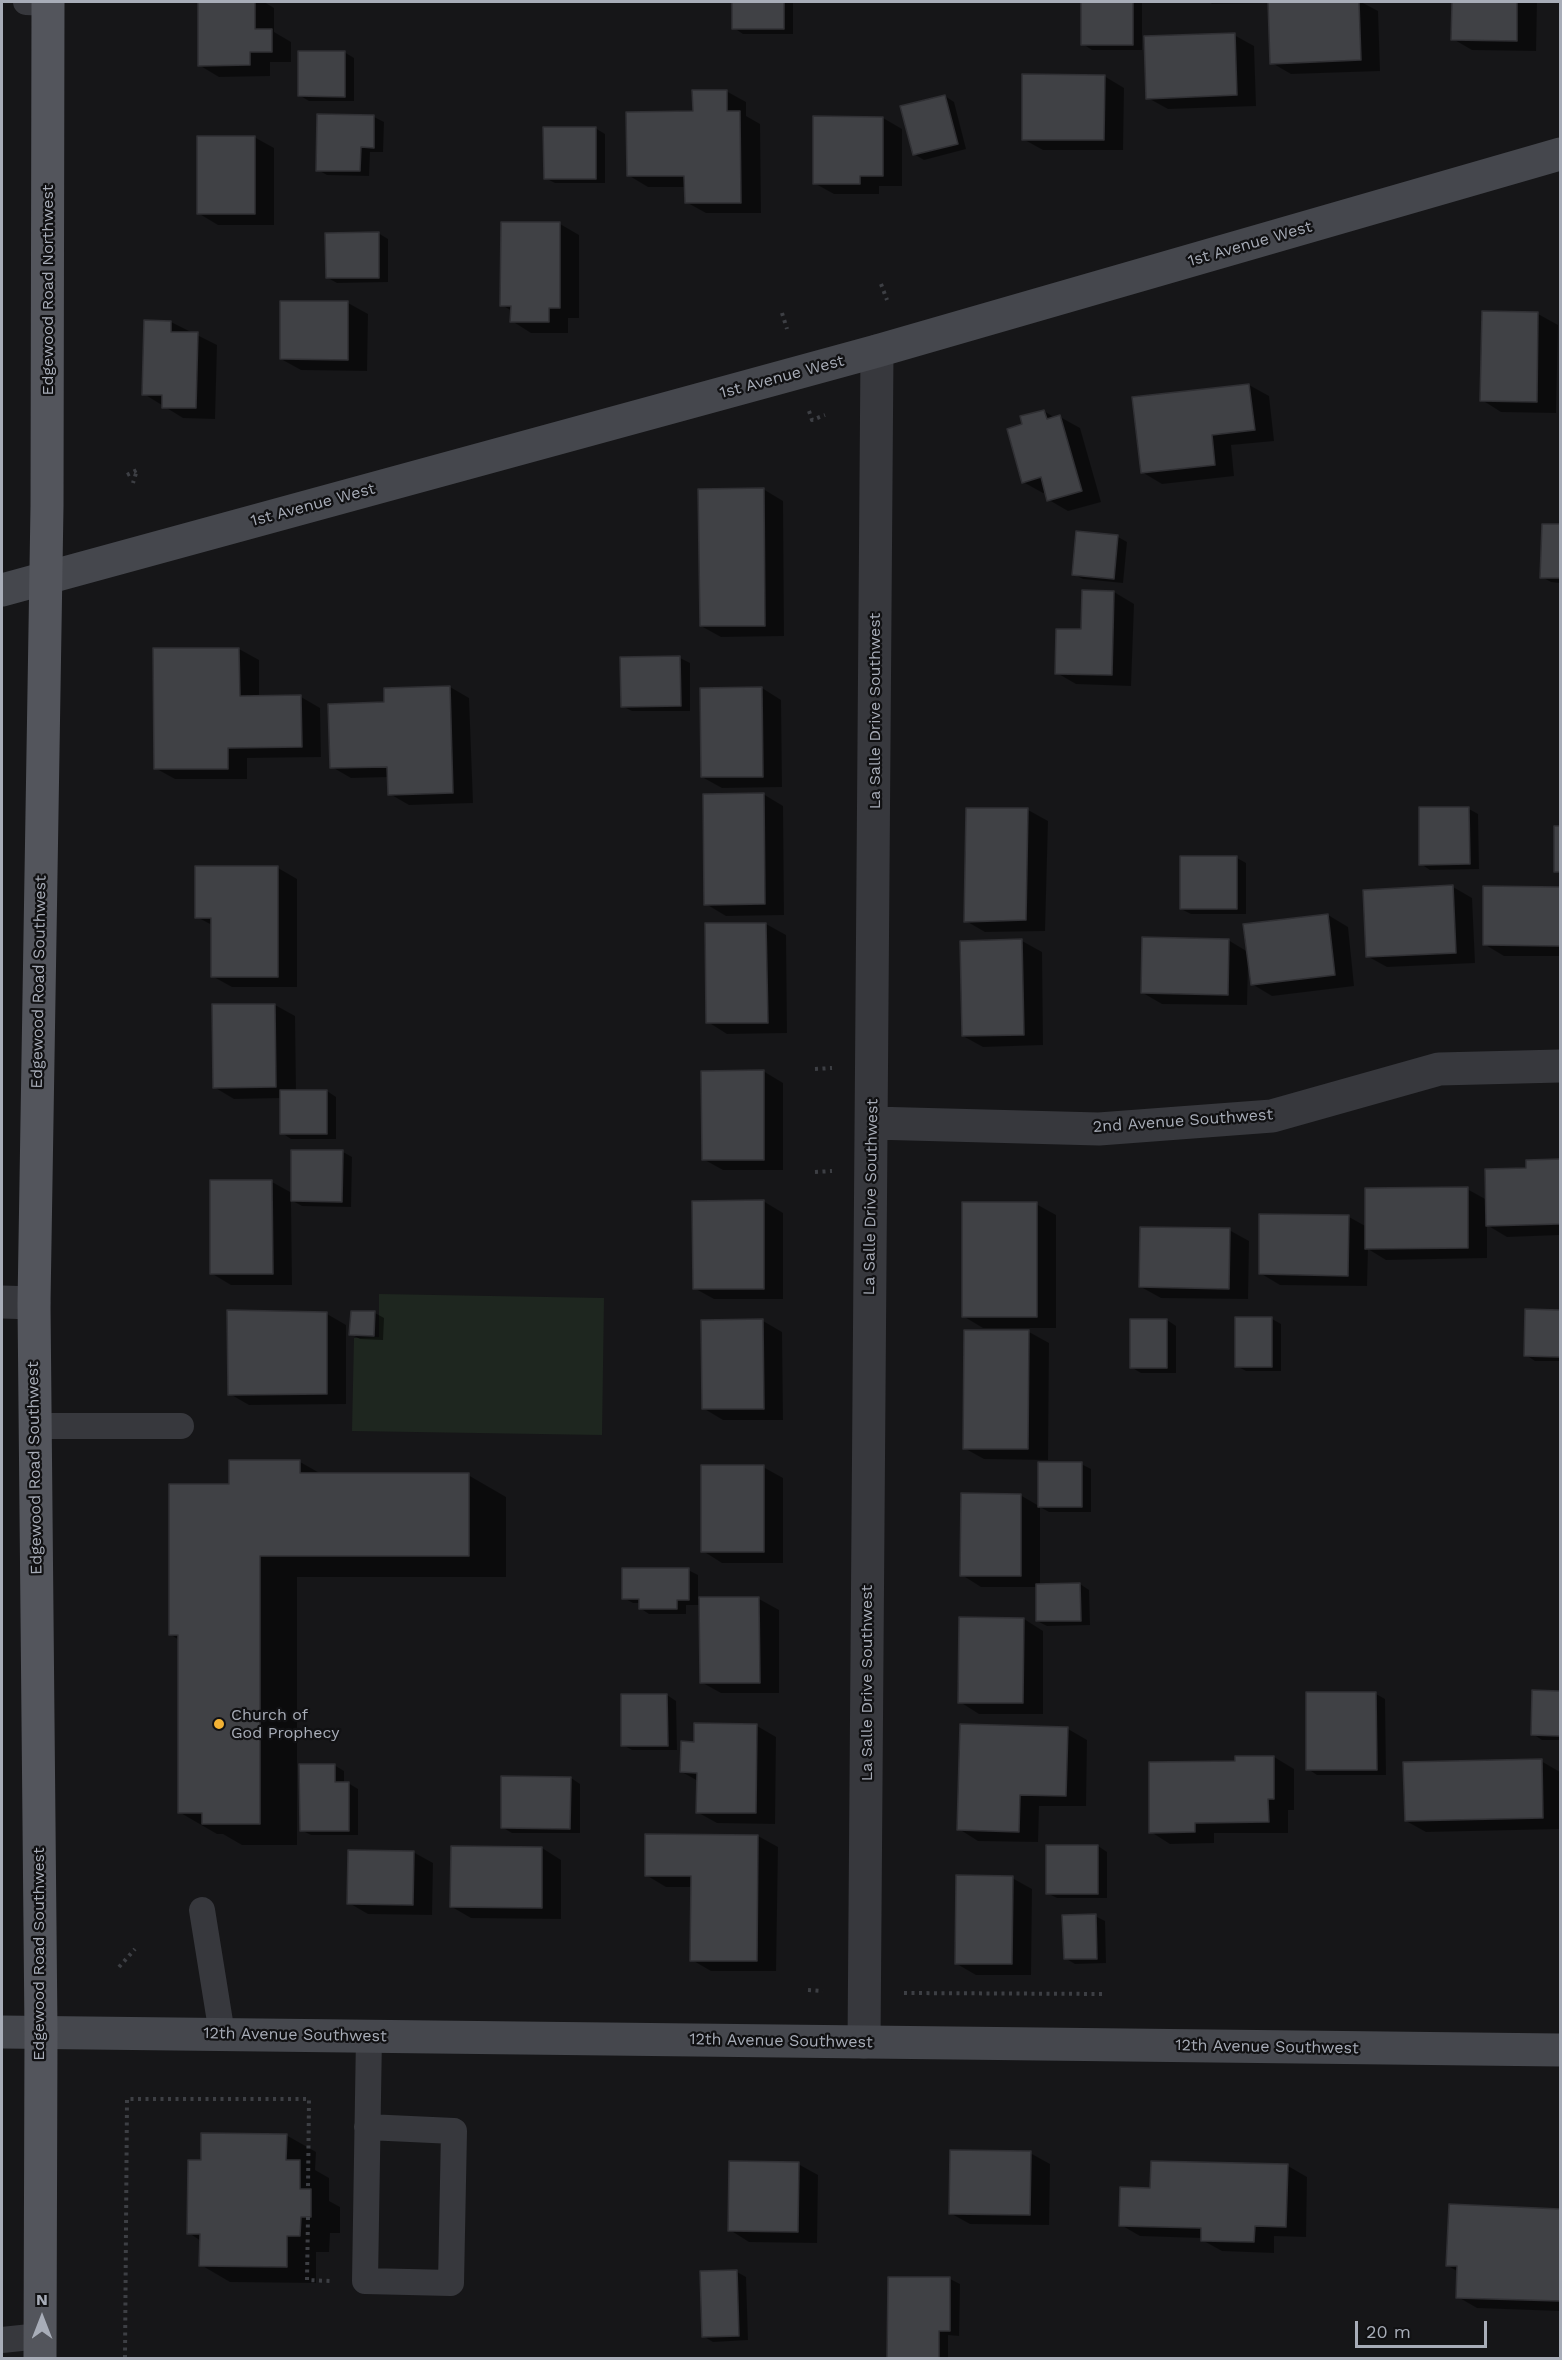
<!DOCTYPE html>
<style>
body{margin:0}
#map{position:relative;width:1562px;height:2360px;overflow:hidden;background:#161618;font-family:"Work Sans",sans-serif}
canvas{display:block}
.frame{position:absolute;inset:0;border:3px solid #a8adb8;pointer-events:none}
.north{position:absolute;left:12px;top:2288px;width:60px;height:60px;-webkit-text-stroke:4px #111113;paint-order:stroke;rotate:0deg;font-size:16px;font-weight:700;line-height:24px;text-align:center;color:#a8adb8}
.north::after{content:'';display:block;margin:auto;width:21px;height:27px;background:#a8adb8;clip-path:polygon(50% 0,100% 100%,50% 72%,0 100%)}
.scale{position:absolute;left:1355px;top:2321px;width:132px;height:27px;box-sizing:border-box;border:3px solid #a8adb8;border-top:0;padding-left:8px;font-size:18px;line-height:21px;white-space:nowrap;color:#a8adb8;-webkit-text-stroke:4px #111113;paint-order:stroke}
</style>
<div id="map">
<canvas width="1562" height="2360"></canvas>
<div class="frame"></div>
<div class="north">N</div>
<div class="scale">20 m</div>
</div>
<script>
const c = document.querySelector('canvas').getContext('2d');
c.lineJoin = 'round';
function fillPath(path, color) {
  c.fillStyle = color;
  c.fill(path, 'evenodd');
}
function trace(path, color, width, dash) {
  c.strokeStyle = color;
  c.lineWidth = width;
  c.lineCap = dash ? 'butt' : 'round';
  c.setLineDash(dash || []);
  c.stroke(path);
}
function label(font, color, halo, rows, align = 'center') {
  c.font = font + ' "Work Sans",sans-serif';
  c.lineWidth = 4.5;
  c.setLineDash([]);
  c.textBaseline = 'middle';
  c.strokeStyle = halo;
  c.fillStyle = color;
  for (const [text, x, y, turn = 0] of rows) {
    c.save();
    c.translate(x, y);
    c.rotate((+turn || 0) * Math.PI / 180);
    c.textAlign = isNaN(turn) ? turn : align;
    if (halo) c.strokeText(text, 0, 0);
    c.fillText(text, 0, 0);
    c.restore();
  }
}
fillPath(new Path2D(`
 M379 1294 604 1298 602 1435 352 1431 354 1338 379 1337Z`), '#1e261f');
fillPath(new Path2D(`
 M199 2H264L274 8V32L291 42V62H270V76L219 77 199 65Z
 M734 2H793V34H743L734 28Z
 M1083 2H1142V50H1092L1083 44Z
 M1209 2H1263V3L1212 4Z
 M1361 2 1378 11 1380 71 1291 74 1272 63 1269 3Z
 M1453 2H1537L1536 51 1472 50 1453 39Z
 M1234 35 1254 46 1256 106 1168 109 1148 98Z
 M344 52 354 58V101H309L299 95Z
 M1104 76 1124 88 1123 150H1043L1023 139Z
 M726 91 746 102V116L760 124 761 213H706L686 202V187H648L628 175 694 113Z
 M945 96 954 102 966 149 924 160 914 154Z
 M319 116 374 117 384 122 383 152H370L369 176 327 175 318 170Z
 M883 118 902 129V186H879V194H834L814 183Z
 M595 128 605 134V183H555L545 178Z
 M254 137 274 148V225H218L198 213Z
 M560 224 579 235V318H568V333H531L512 321V311L502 305Z
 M378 233 388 239V282L337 283 328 278Z
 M348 303 368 314 367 371 301 370 281 359Z
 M1484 312 1538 314 1558 325 1556 413 1501 412 1482 400Z
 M171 322 217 345 215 419 183 418 144 394Z
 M1249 385 1269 396 1274 441 1231 445 1234 476 1162 484 1142 472Z
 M1044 411 1055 418 1060 417 1080 428 1101 502 1068 511 1049 500 1046 492 1043 493 1023 482 1024 425Z
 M763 489 783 501 784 636 721 637 701 626Z
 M1544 525 1560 526V583L1551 582 1542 577Z
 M1118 537 1127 542 1123 583 1083 579 1073 574Z
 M1114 592 1134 604 1131 686 1076 684 1057 673 1082 631Z
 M239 649 259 660V697H301L320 708 321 757 247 758V779H175L155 768 154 650Z
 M680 658 690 663V711H632L622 706V659Z
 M450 687 469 698 473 803 409 805 390 794 389 777 351 778 332 767 385 703Z
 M762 688 781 700 782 787 722 788 702 777Z
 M763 794 783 806 784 915 726 916 706 904Z
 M1469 809 1478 814 1479 869 1430 870 1421 864Z
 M1028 810 1048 821 1045 931 985 932 966 921Z
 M1556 828H1560V874L1556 871Z
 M1237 858 1246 863V914H1191L1181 909Z
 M278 868 297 879V987H232L212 976V925L197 917Z
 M1453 887 1472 898 1475 963 1387 967 1367 956Z
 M1485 888H1560V956H1504L1484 944Z
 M1328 915 1348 927 1354 986 1272 996 1252 984 1250 962H1248L1247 1005 1162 1004 1143 993 1228 940 1248 952Z
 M766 924 786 935 787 1033 727 1034 708 1022 706 925Z
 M1022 941 1042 952 1043 1045 983 1047 963 1036Z
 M275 1005 295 1016 296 1091H327L336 1097V1139H291L282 1133 281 1098 234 1099 214 1087Z
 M763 1071 783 1083V1170H723L703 1159Z
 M343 1152 352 1157 351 1207 302 1206 291 1200 292 1285H231L211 1273 272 1182 292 1193Z
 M1528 1161H1560V1235L1507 1237 1487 1225V1258L1386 1260 1368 1249 1367 1286 1280 1285 1260 1273 1349 1217 1367 1227 1467 1189 1487 1200 1528 1170Z
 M763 1201 783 1213V1299H714L694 1288Z
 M1036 1204 1056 1215V1328H983L963 1316Z
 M1229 1230 1249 1241 1248 1299 1161 1298 1141 1287Z
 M1527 1311H1560V1361H1535L1526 1355Z
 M375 1313 384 1318 383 1340 360 1339 351 1334Z
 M327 1314 346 1325V1404L249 1405 230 1394Z
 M1272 1319 1281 1324V1371H1246L1237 1366Z
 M1167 1320 1176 1326V1373H1141L1131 1367Z
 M763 1321 782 1332 783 1420H723L703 1408Z
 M965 1331 1029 1332 1049 1343 1048 1460 984 1459 964 1448Z
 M231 1462H300L323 1475H468L506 1497V1577H297V1845H242L223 1834H217L179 1812V1640L170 1634 231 1485Z
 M1081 1464 1091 1469V1512H1049L1040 1507V1585L1080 1584 1089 1590 1090 1625 1047 1626 1037 1621V1587H981L962 1575 1020 1495 1039 1506Z
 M763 1467 783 1478V1563H722L703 1551Z
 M688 1570 698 1575V1599H759L779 1610V1693H721L701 1682 700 1605H686V1614H649L640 1608V1603H633L624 1598Z
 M1024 1619 1043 1631V1714H979L960 1702Z
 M1534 1692H1560V1740H1542L1533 1734Z
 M1376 1694 1385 1699 1386 1775H1317L1308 1769Z
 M667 1695 676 1701 677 1750H632L623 1745Z
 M757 1726 776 1737 775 1824 717 1823 697 1812 698 1781 682 1772 695 1743Z
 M1068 1729 1087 1740 1086 1806H1039L1038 1842 978 1841 959 1829Z
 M1274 1757 1294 1769V1810H1288V1833H1214V1843L1170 1844 1151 1832 1237 1762V1758Z
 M1541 1761 1560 1772V1829L1426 1832 1406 1821Z
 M334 1765 344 1771V1783H348L358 1789V1835H311L301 1830Z
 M571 1778 580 1784V1833H512L502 1827Z
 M758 1836 778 1847 776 1971H711L692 1960V1887H666L646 1875Z
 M1098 1846 1107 1852V1898H1057L1047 1893Z
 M542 1848 561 1860V1919L471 1918 452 1907Z
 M413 1852 433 1863 432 1915 368 1914 349 1903Z
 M1012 1878 1032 1889 1031 1975H976L957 1964Z
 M1095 1916 1105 1921 1106 1963 1075 1964 1065 1958Z
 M286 2135 316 2152 315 2170 329 2178V2201L340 2207V2233H330L329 2252H316V2283L230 2282 201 2265V2241L189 2233 203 2161Z
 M1030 2153 1050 2164 1049 2225 970 2224 950 2213Z
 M798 2164 818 2175 817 2243 749 2242 730 2230Z
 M1288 2166 1307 2177 1306 2237 1274 2236V2253L1222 2251 1202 2240V2238L1140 2236 1121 2225 1152 2190Z
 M1450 2206 1560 2210V2311L1477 2308 1458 2297 1459 2272 1448 2266Z
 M737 2272 746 2277 748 2340 713 2342 703 2336Z
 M889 2278 950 2279 960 2284 959 2336 948 2335V2358H889Z`), '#0007');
const building = new Path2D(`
 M198 2H255V29H272V52H250V65L198 66Z
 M732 2H784V29H732Z
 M1081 2H1133V45H1081Z
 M1268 2H1359L1361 60 1270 64Z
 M1452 2H1517V41L1451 40Z
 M1235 33 1237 95 1146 99 1144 36Z
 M298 51H345V97L298 96Z
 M1022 74 1105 75 1104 140H1022Z
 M692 90H727V111H740L741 203H685L684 176H627L626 112 693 111Z
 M945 95 958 144 913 155 900 106Z
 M317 114 374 115V148L361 147 360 171H316Z
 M813 116 883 117V176H860V184H813Z
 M543 127H596V179H544Z
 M197 136H255V214H197Z
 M501 222H560V308H549V322H510L511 306H500Z
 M379 232V278H326L325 233Z
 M280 301H348V360L280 359Z
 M1482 311 1538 312 1537 402 1480 401Z
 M144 320 171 321V332H198L196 408H162V395H142Z
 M1249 384 1255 430 1212 435 1215 465 1141 473 1132 397Z
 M1044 410 1047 419 1060 415 1082 491 1047 501 1041 477 1022 483 1007 429 1022 424 1020 416Z
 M764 488 765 626H700L698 489Z
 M1542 524H1560V578H1540Z
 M1076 531 1118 535 1114 579 1072 575Z
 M1082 590 1114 591 1112 675 1055 674 1056 629H1081Z
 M153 648H239L240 696 301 695 302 747 228 748V769H154Z
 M680 656 681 706 621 707 620 657Z
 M450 686 453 793 388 795 387 767 330 768 328 704 384 702V688Z
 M762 687 763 777H701L700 688Z
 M764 793 765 904 704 905 703 794Z
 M1419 807H1469L1470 864 1419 865Z
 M966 808H1028L1026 920 964 922Z
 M1554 826H1560V872H1554Z
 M1180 856H1237V909H1180Z
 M195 866H278V977H211V918H195Z
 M1453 885 1456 953 1366 957 1363 890Z
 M1483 886 1560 887V946L1483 945Z
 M1328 914 1335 975 1251 985 1243 924Z
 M705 923H766L768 1023H706Z
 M1142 937 1229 939 1228 995 1141 993Z
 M1022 939 1024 1035 962 1036 960 941Z
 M212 1004H275L276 1087 213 1088Z
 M764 1070V1160H702L701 1071Z
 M280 1090H327V1134H280Z
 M291 1150H343L342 1202 291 1201Z
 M1560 1159V1224L1486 1226 1485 1169 1526 1168V1160Z
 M210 1180H272L273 1274H210Z
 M1468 1187V1248L1365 1249V1188Z
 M764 1200V1289H693L692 1201Z
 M962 1202H1037V1317H962Z
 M1259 1214 1349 1215 1348 1276 1259 1274Z
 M1140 1227 1230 1228 1229 1289 1139 1287Z
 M1525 1309 1560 1310V1357L1524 1356Z
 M227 1310 327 1312V1394L228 1395Z
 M351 1311H375L374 1336 349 1335Z
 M1235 1317H1272V1367H1235Z
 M763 1319 764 1409H702L701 1320Z
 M1130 1319H1167V1368H1130Z
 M964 1330H1029L1028 1449H963Z
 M229 1460H300V1473H469V1556H260V1824H202V1813H178V1635H169V1484H229Z
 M1038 1462H1082V1507H1038Z
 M701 1465H764V1552H701Z
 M961 1493 1021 1494V1576H960Z
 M622 1568H689V1600H677V1609H639V1599H622Z
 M1080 1583 1081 1621H1036V1584Z
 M699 1597H759L760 1683H700Z
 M959 1617 1024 1618 1023 1703H958Z
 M1532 1690 1560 1691V1736L1531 1735Z
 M1306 1692H1376L1377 1770H1306Z
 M621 1694H667L668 1746H621Z
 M694 1723 757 1724 756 1813H696L697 1773 680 1772 681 1741 694 1742Z
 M960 1724 1068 1727 1066 1796 1020 1795 1019 1832 957 1830Z
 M1235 1756H1274V1799H1268L1269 1822 1195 1823V1832L1149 1833V1762L1235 1761Z
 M1542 1759 1543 1818 1405 1821 1403 1762Z
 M299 1764H335V1782H349V1831H300Z
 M501 1776 571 1777 570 1829 501 1828Z
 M645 1834 758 1835 757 1961H690L691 1876H645Z
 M1046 1845H1098V1894H1046Z
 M451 1846 542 1847V1908L450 1907Z
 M348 1850 414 1851 413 1905 347 1904Z
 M956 1875 1013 1876 1012 1964H955Z
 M1096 1914 1097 1959H1064L1062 1915Z
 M201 2133 287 2134 286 2160H300V2189H311V2217H301L300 2236H287V2267L199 2266 200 2234H187L188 2160H201Z
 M950 2150 1031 2151 1030 2215 949 2214Z
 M729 2161 799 2162 798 2232 728 2231Z
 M1151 2161 1288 2164 1286 2227 1255 2226 1254 2242 1201 2241V2228L1119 2226 1120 2187 1150 2188Z
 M1449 2204 1560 2209V2301L1456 2298 1457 2266H1446Z
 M737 2270 739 2336 702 2337 700 2271Z
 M888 2277H950V2331H939V2358H887Z`);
fillPath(building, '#404145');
trace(building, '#303034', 1.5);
trace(new Path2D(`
 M881 284 887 300
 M782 313 787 329
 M809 411 812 420 825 415
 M127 475 137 470 133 483
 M815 1069 832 1068
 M815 1172 832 1171
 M119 1967 135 1949
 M808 1990 823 1991
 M904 1993 1106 1994
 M308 2217 307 2280 330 2281
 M125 2358 127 2099H309L308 2189`), '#3d3f44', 4, [3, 4.5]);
trace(new Path2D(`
 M26 2 48 3
 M35 1426H181
 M202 1910 222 2034
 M367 2127 454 2131 451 2283 365 2281 369 2036
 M2 2340 40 2336`), '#37383d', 26);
trace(new Path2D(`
 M872 1123 1099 1129 1272 1116 1439 1069 1560 1066
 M2 1302 34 1303
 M864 2042 877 351`), '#37383d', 33);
trace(new Path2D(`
 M2 590 877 351 1560 154
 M2 2032 1560 2050`), '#45474d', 33);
trace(new Path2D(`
 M40 2358 41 2032 34 1303 47 506 48 2`), '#53555c', 33);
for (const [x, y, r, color] of [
 [219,1724,6,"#f2b134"]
]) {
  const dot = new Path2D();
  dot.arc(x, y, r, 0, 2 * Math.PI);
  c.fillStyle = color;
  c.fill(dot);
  trace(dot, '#111113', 2);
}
label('16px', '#a8adb8', '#111113', [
 ["1st Avenue West",1250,244,-16],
 ["Edgewood Road Northwest",48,290,-90],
 ["1st Avenue West",782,377,-15],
 ["1st Avenue West",313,505,-15],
 ["La Salle Drive Southwest",875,711,-90],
 ["Edgewood Road Southwest",39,982,-89],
 ["2nd Avenue Southwest",1183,1121,-4],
 ["La Salle Drive Southwest",871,1197,-89],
 ["Edgewood Road Southwest",35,1468,-91],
 ["La Salle Drive Southwest",867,1683,-90],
 ["Edgewood Road Southwest",39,1954,-90],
 ["12th Avenue Southwest",295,2035,1],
 ["12th Avenue Southwest",781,2041,1],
 ["12th Avenue Southwest",1267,2047,1]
]);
label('16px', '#a8adb8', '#111113', [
 ["Church of",231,1715],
 ["God Prophecy",231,1733]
], 'left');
</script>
